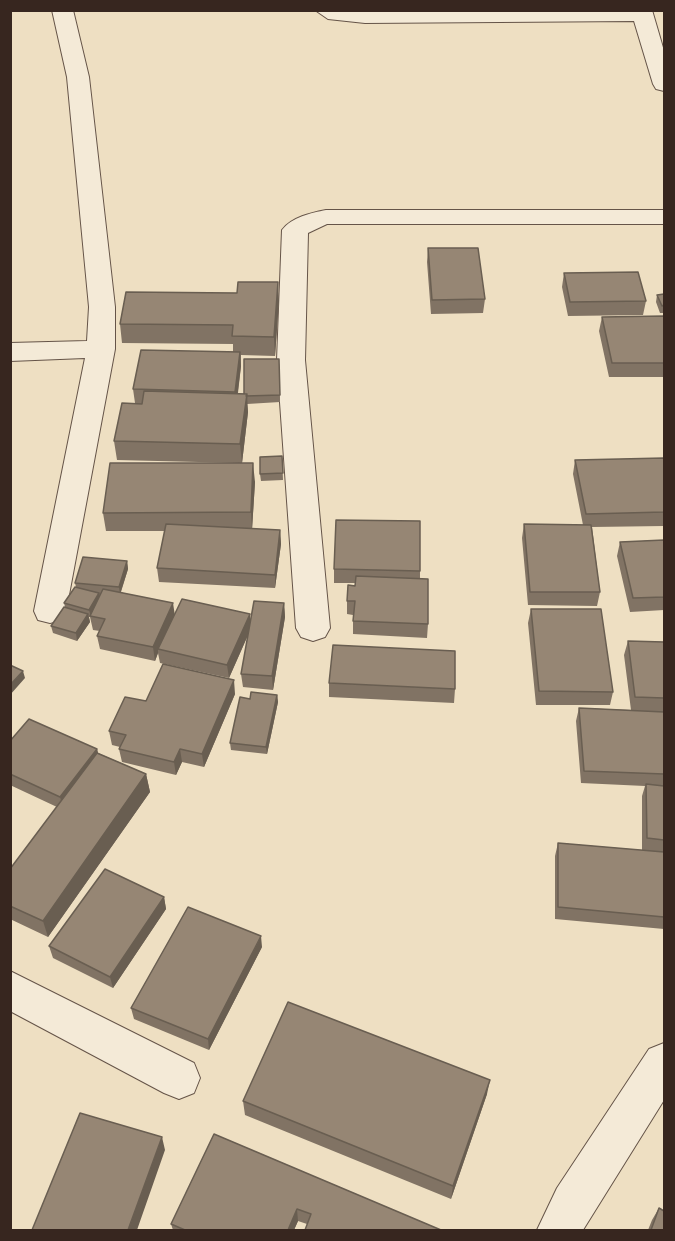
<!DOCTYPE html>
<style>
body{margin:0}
#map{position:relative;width:675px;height:1241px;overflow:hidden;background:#eedfc2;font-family:"IM FELL English",serif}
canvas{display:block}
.frame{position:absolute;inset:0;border:12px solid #37261f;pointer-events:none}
</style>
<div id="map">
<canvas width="675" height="1241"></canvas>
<div class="frame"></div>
</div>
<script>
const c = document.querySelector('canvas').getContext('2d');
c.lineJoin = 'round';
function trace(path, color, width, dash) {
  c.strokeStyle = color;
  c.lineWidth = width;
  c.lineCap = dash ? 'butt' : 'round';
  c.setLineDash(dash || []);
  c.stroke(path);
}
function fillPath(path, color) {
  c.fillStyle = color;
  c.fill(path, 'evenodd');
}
const minor = new Path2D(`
 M52 10H73L89 77 115 307V349L66 611 62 620 50 623 38 620 34 611 85 358 10 361V343L87 341 89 307 67 77Z
 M315 10H652L664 51V91L656 89 653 84 634 21 365 23 328 19Z
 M326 210H664V224H327L308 233 305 360 330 628 325 637 313 641 301 637 296 628 277 360 282 230C292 217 311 213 326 210Z
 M10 971 194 1063 200 1078 194 1093 179 1099 164 1093 10 1011Z
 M664 1043V1100L583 1230H537L557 1188 649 1049Z`);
trace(minor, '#655448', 2);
fillPath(minor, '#f4ead7');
fillPath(new Path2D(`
 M428 248 485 299 483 313 431 314 427 262Z
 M564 273 646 301 643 315 568 316 562 287Z
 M664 294V313H660L656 302 657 295Z
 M279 301 275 356 241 355V366L238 393 244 394 279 359 280 402 247 404 248 412 242 463 255 482 252 529 280 530 281 544 275 588 159 582 157 568 165 531H106L103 513 239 463 117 460 114 441 135 403 133 389 233 352V344L122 343 120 324Z
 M664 316V377H609L599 331 602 317Z
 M282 456 283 480 261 481 260 474Z
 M664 458V526L592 527 600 592 597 606 528 605 522 538 524 524 583 525 573 474 575 460Z
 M664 540V610L630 612 617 556 620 542Z
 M127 561 128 569 121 592 174 615 250 614V622L284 603 285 617 273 690 243 687 241 674 249 633 229 678 160 663 158 653 155 661 100 649 97 636 100 631 93 630 90 617H89L90 622 77 641 53 633 51 626 65 607 64 603 76 587 75 583Z
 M334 569 420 571V579L428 624 427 638 353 634V615L347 614V601L355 586V583H334Z
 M531 609 613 692 610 705H536L528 623Z
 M628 641 664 642V929L555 919V856L558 843 642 850V796L645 786 581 783 576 721 579 708 631 710 624 655Z
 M329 683 455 689 454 703 329 697Z
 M235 694 204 767 182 762 176 775 122 762 119 749 120 747 112 745 109 731 146 701Z
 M277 695 278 702 267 754 231 750 230 743 250 699Z
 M10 741 97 749 98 753 146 774 150 792 48 937 10 919V869L57 807 10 785Z
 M164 897 166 909 113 988 53 958 49 946Z
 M262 947 209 1050 134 1019 131 1008Z
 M487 1094 451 1199 245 1115 243 1101Z
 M214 1134 441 1230 307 1224 298 1221 294 1230H173L171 1224Z
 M659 1208 664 1230H648L652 1220Z`), '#817364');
fillPath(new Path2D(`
 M278 282 279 301 275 356 274 337Z
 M240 352 241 366 236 406 235 392Z
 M247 394 248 412 242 463 240 444Z
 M253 463 255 482 252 530 251 512Z
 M280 530 281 544 275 588V575Z
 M127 561 128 569 120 594 119 587Z
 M99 593 101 601 91 617 89 610Z
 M173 603 175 616 158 649V653L155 661 153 647Z
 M284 603 285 617 273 690 272 676Z
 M88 614 90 622 77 641 76 633Z
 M250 614 251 628 229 678 227 665Z
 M23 671 25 678 10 695V685Z
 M234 680 235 694 204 767 202 754Z
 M277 695 278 702 267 754 266 747Z
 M97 749 100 762 64 810 60 797Z
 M180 749 182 762 176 775 174 762Z
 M146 774 150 792 48 937 43 921Z
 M164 897 166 909 113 988 110 977Z
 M261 936 262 947 209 1050 208 1039Z
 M490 1080 487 1094 451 1199 453 1186Z
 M162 1137 165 1150 137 1230H128Z
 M297 1209 298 1221 294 1230H288Z`), '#695e51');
const building = new Path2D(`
 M428 248H478L485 299 432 300Z
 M638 272 646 301 570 302 564 273Z
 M238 282H278L274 337 232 336 233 325 120 324 126 292 237 293Z
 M664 294V305L662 306 657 295Z
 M664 316V363H612L602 317Z
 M141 350 240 352 235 392 133 389Z
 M244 359H279L280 395 246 396 247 394H244Z
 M144 391 247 394 240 444 114 441 122 403 142 404Z
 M282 456 283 473 260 474V457Z
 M664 458V512L586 514 575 460Z
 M110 463H253L251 512 103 513Z
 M336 520 420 521V571L334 569Z
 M166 524 280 530 275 575 157 568Z
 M524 524 591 525 600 592H530Z
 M664 540V597L633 598 620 542Z
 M83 557 127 561 119 587 75 583Z
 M356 576 428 579V624L353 621 355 601H347L348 585 355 586Z
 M75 587 99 593 89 610 64 603Z
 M103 589 173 603 153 647 97 636 105 619 90 616Z
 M182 599 250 614 227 665 158 649Z
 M254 601 284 603 272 676 241 674Z
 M64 607 88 614 76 633 51 626Z
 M531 609H601L613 692 539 691Z
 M628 641 664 642V698L635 697Z
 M333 645 455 651V689L329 683Z
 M163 664 234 680 202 754 180 749 174 762 119 749 126 735 109 731 125 697 146 701Z
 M10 665 23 671 10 685Z
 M251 692 277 695 266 747 230 743 240 697 250 699Z
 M579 708 664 712V774L584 771Z
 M29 719 97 749 60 797 10 774V741Z
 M97 753 146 774 43 921 10 906V869Z
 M646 784 664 786V840L647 838Z
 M558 843 664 852V917L558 907Z
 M105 869 164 897 110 977 49 946Z
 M188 907 261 936 208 1039 131 1008Z
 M288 1002 490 1080 453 1186 243 1101Z
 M80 1113 162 1137 128 1230H32Z
 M214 1134 441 1230H305L311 1214 297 1209 288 1230H185L171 1224Z
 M659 1208 664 1211V1230H651Z`);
fillPath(building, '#968674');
trace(building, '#695e51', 1.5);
</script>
